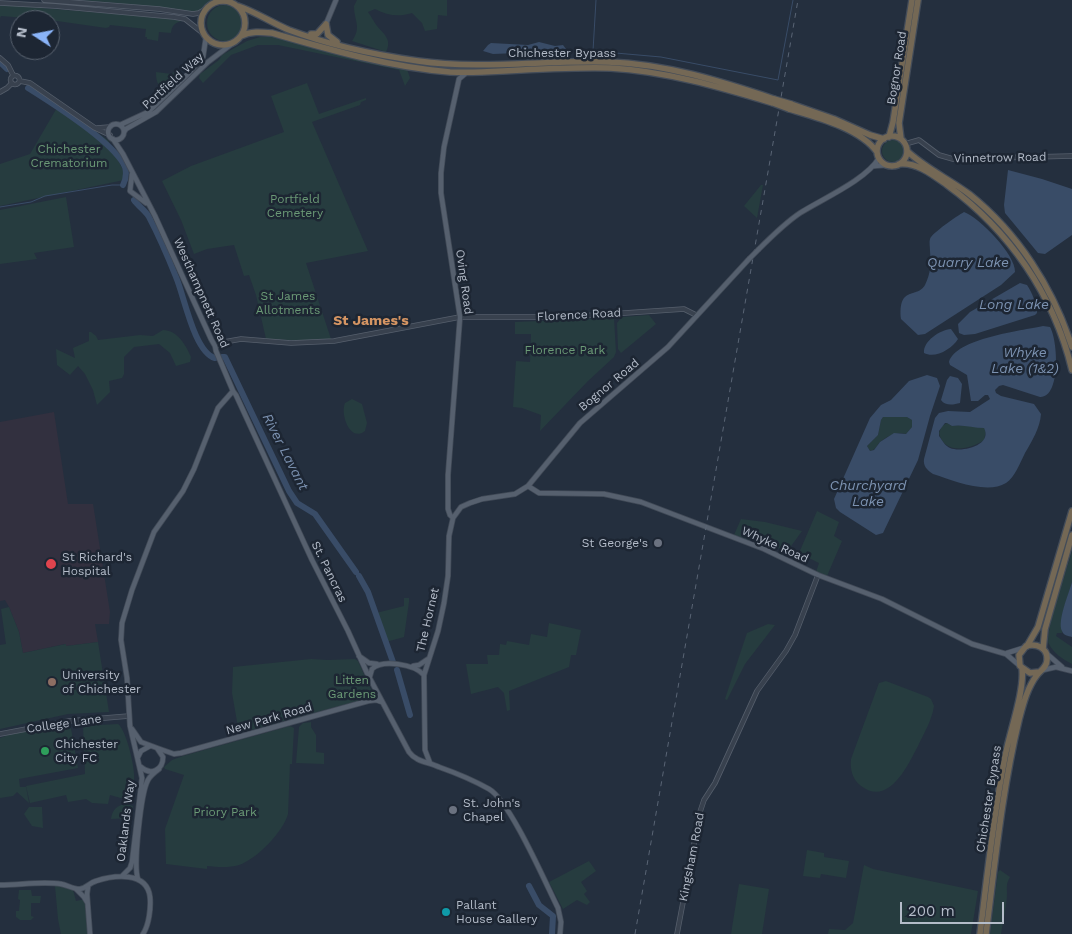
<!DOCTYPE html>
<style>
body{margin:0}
#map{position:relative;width:1072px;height:934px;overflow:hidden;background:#242f3e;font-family:"Work Sans",sans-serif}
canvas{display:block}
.north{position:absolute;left:10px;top:10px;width:50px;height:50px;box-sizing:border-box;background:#1d2633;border:1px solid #59626f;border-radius:50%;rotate:281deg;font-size:14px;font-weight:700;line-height:20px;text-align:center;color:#b4bcc9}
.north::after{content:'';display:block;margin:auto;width:18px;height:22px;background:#8ab4f8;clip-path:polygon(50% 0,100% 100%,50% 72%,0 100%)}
.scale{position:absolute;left:900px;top:902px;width:104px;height:22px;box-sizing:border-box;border:2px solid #b4bcc9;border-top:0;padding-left:6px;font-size:15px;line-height:18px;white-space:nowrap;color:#b4bcc9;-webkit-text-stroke:4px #1d2633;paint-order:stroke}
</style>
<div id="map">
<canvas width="1072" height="934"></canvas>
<div class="north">N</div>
<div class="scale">200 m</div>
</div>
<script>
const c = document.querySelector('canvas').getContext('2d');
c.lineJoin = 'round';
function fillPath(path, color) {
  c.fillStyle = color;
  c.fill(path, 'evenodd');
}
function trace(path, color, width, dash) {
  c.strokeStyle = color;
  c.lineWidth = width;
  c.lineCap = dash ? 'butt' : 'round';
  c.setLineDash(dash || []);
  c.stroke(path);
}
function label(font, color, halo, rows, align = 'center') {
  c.font = font + ' "Work Sans",sans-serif';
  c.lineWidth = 5;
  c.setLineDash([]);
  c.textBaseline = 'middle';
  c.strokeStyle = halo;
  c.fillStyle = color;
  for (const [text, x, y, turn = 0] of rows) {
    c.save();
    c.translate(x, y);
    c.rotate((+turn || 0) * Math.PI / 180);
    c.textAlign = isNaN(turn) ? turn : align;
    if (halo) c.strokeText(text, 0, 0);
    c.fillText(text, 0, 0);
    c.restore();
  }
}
fillPath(new Path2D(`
 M54 412 68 504H93L94 510 110 612 109 624H95L98 642 66 646 65 644 23 653 19 632 9 607 5 600 0 601V422Z`), '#32303f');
fillPath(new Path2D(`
 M79 0H211L210 5 199 13H177L176 8 172 12 117 3Z
 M357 0H447V16L438 15 437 29 425 31 422 23 412 13C399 17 388 16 375 9L368 12C371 16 374 22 377 26 385 35 392 40 386 52L352 41C362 27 354 21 354 6Z
 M4 5 165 18 182 21C175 23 172 25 171 33L159 32 158 41 147 39V37H145L146 29 110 25 109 27 106 28 50 20 1 16 0 18V6Z
 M207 23a18 18 0 1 1 36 0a18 18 0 1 1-36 0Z
 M260 37H275L407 69 410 78 405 86 399 70 278 45H258L231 55 203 83 199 78 200 74 219 60 222 55 247 41Z
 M156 72 172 74 174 72 178 75 179 78 168 90C158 87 156 83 156 72Z
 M307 83 319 114 366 98V100L361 102 360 105 312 122 368 251 306 263 331 339 310 341 266 339 256 295 249 275 244 276 234 245 207 249 194 254 181 220 162 181 191 166 284 132 271 96Z
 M58 106 108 140 124 172V180L0 206V164L30 154Z
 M882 151a11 11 0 1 1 22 0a11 11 0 1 1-22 0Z
 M761 185H763L757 218 744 206Z
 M66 197 74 247 34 253 37 259 0 264V210Z
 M649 315 656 324 621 353 618 349 617 323 622 317Z
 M614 318 616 352 614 357 588 381 540 431 541 415 522 408 513 407 516 361 530 362 531 334H515V322Z
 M163 330C177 330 186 345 191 357L190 362 176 366 170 353 159 344 134 347 124 357V374L122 378 109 381 110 392 97 405 93 390 85 374 78 366 70 375 57 365 56 349 75 358 73 348 89 341V332H91L96 336 98 340 140 335 153 336Z
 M352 399 362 404 367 423 365 431C350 443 340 414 345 403Z
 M883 417H907L912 420V427L906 434C897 431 885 437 879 443 876 447 875 450 870 451L867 446 878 435 881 420Z
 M947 423 952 426C962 424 973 427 984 428L986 431 984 440C970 450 944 455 939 433L942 426Z
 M817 511 839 522 834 536 842 541 827 576 816 572 819 563 799 553Z
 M741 519 765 522 802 531 789 549 774 548 734 535Z
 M1072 551V582L1062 615V633H1057L1056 636 1072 647V664C1064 660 1053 653 1049 644 1044 634 1068 566 1072 551Z
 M404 598H409V602L404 637 386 642 376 613 404 606Z
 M9 607 19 632 23 653 66 644V646L98 642 109 712 68 714 0 729V645L6 644 1 609Z
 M549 623 581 630 576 655H571L569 667 509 691 510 710 507 711 504 693 498 687 471 694 466 664H488L487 655H499L500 644 506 645 507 641 529 645 531 634 547 637Z
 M768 624 775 625 745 664 727 700 725 699 747 633Z
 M311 659 328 660 355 659 358 661 372 692 369 698 239 733 232 693 233 667Z
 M886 681 928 697 931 699 934 706C932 720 924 733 918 746 908 765 889 807 861 786 852 779 850 769 851 759L879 683Z
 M311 722V727L316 735V752L324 753V764L296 763 299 727 303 723Z
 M70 723 78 768 19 779 20 787H26L29 803 17 792 13 796 0 798V738L11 734Z
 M118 724C126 729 136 770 134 781 133 787 130 794 128 800L110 795 108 804 92 803 86 799 68 802 66 795 30 803 26 786 85 774 83 726Z
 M290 726 294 728 292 764H290L288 814C283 832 257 859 239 865 229 868 217 867 207 866V869L166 864 165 829 184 775 165 769 164 767 172 760 183 756Z
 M126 804 133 806 131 818 111 819C112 810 117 805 126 804Z
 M29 807H42L43 828 32 826 24 814Z
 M807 850 824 853V857L849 861 846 878 821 874 820 878 803 876Z
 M589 861 596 871 581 882 587 891 584 894 590 902 587 905 577 900 563 909 549 882Z
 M864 865 873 869 978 891 971 934H828L829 929 845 930 853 923Z
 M1000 870 1010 877C1006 884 1007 886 1007 893 1007 906 1003 921 1001 934H990L998 872Z
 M739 884 769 889 762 934H731Z
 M55 886H62L73 890 76 901 85 899 87 906 89 934H61L58 919Z
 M19 890H31L32 896H41L40 903H31V916L34 917 31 920H20L16 917V911H19L20 900 18 899Z`), '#263c3f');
fillPath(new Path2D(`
 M539 42 555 46 563 45 566 49V51L493 54 483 51 488 45 491 43 528 45Z
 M1008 170 1042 179 1072 189V235L1045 254 1038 253 1005 213 1004 205Z
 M964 212C980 218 1016 255 1015 272L1001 285 925 334 918 335 901 319C898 285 917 299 925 285 931 273 931 263 930 251 930 247 929 242 930 239 932 233 957 216 964 212Z
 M1020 283 1027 285C1032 292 1037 305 1037 313L1035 315 975 334 964 335 959 333 958 324 970 312Z
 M1043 326 1050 327C1058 340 1061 398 1040 397L1003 385 999 386 995 390 996 393 1001 396 1034 404 1041 414C1040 428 1032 441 1025 453 1020 463 1015 477 1006 483 987 495 952 480 933 474 927 470 923 466 924 459L935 418 939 413 948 411 970 412 990 399 988 395H985L978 401H971L967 375 950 365 949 362C956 338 1021 331 1043 326ZM945 423H947L952 426C962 424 973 428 984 428 993 445 962 453 950 448 945 446 942 440 939 436V431Z
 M951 329 958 339C952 349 935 359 924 353 923 341 940 330 951 329Z
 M927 375 937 378 940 386 930 416 918 460 883 533 876 535 840 512 836 508 834 499 870 418 881 405 891 400 909 381ZM883 417H907L912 420V427L906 434 894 433 880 442 874 450 870 451 867 446 878 435 881 420Z
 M950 376 958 378 962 384 960 403C953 405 945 406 941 400L947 380Z
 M1072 582V637C1068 636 1063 635 1062 631 1057 621 1069 593 1072 582Z`), '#394c67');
trace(new Path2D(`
 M596 0 593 51 661 57 778 80 793 0
 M0 207 31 202 45 196 112 185H122`), '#394c67', 1);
trace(new Path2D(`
 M0 62 7 69
 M28 88C52 103 115 143 125 167 127 174 125 181 123 185
 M134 200C138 206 146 211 149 217 159 236 168 257 176 277 184 295 194 352 215 358
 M222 357H225L289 491 297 503 315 514 356 572
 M359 576 368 592 393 662
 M397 670 410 715
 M529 886 539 905 553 916 552 934`), '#394c67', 6);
const minor = new Path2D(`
 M44 0 159 9 193 14 199 13 206 9
 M0 3 55 6 174 17 185 19 204 34
 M0 58 8 65 13 75
 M10.5 80a4.5 4.5 0 1 1 9 0a4.5 4.5 0 1 1-9 0Z
 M20 81 30 83 95 128 110 135
 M0 92 7 88 12 83
 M97 128 110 127
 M905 144 919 140 939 155 953 159 1072 156
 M215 346 224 342 241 339 291 343 334 341 460 317H566L684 309 696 315
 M0 734 69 721 129 716
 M677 934 700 812 704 800 715 783 757 691 786 651 795 635 818 575`);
const major = new Path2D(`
 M326 24 336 0
 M108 132a8 8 0 1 1 16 0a8 8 0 1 1-16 0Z
 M120 125 148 112 188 74 203 57 206 37
 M124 132 126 129 156 112 208 62 233 43
 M113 139 123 154 155 216 211 339 215 346 216 351 233 391 236 395 312 560 348 631 367 673 409 752C416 762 429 762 439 767 456 773 473 780 489 789 510 801 545 882 558 908L561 922 560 934
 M874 166 887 165
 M132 174 130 191 146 203
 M759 249C772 236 785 223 800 213 822 199 866 180 879 158
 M528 486 539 493 604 494 641 502 764 549 818 575 882 599 972 644 1006 654 1020 666
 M453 518 450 515 448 509V475L460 317 441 193V173L444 147 459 79 466 73
 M1007 653 1023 648
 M1046 653 1062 667
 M359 656 369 663 377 664
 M413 666 419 665 428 659
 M1043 670 1056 667 1072 671
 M370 676 372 669C382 659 414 664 424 675
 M132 729 141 742 157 748 163 757C163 770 151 776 141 767
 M157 748 174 754 181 753 368 701 376 700 382 702
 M138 757 141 751 150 746
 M430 763 425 750 424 675 438 631 444 603 448 576 449 536 453 518 461 507 470 503 482 499 515 494 528 486 580 423 668 347 749 259
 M122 876 130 868 132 862 142 778 130 726 127 678 121 640 122 623 132 590 154 532 183 491 194 469 218 408 233 391
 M138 879C133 866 141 792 148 780 150 776 155 772 159 769
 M0 885C20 885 42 881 61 884 67 885 73 889 80 889 87 888 89 883 96 881 114 875 147 871 150 897 151 908 149 925 143 934
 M88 887 87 894 90 934
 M76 889 84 897 87 902`);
const highway = new Path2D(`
 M201 23a22 22 0 1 1 44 0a22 22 0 1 1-44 0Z
 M238 6C256 12 272 23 289 30 329 45 376 55 418 61 480 70 546 60 608 62 666 64 720 81 774 99
 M326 24 328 35 337 42
 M311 34H317L326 24
 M241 36C251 31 261 32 272 33 330 50 390 67 450 72 468 73 486 72 503 71 539 69 575 67 610 68 665 71 720 87 773 103
 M791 104 834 119 870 135 884 139
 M789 109C816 117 860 128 877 152
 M877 151a15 15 0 1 1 30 0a15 15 0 1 1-30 0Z
 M889 137 893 122 912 0
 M901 139 899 123 918 0
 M907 151C925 168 949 179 969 194 1018 233 1053 288 1072 347
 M899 164C917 162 933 175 947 185 1009 230 1054 295 1072 370
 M1027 646 1038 627 1072 511
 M1043 649 1045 629 1072 535
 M980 934C987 877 993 819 1004 762 1008 736 1025 692 1022 668
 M986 934C995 863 1002 790 1019 720 1023 705 1027 688 1037 675 1041 670 1047 667 1047 660 1048 648 1037 643 1026 646L1019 655 1020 666 1030 673 1039 672`);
trace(minor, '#565f6c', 5.5);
trace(major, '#414a57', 6);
trace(highway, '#434c59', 8);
trace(minor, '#38414e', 4);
trace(major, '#56606e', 4.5);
trace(highway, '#746855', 5.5);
trace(new Path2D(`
 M635 934 798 0`), '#5a6575', 1, [5, 5]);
const majorBridge = new Path2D(`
 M749 259 759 249`);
const highwayBridge = new Path2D(`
 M774 99 791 104
 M773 103 789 109`);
trace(majorBridge, '#414a57', 6, []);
trace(highwayBridge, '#434c59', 8, []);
trace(majorBridge, '#56606e', 4.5);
trace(highwayBridge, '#746855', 5.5);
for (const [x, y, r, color] of [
 [658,543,5,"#6b7280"],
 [51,564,6,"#e0444e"],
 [52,682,5,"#8d6e63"],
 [45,751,5,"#2e9e5b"],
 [453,810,5,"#6b7280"],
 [446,912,5,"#0f9aa8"]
]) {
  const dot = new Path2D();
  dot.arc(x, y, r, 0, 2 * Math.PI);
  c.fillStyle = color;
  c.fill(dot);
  trace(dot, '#1d2633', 2);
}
label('12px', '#b4bcc9', '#1d2633', [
 ["Chichester Bypass",562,53],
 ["Bognor Road",897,68,-81],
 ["Portfield Way",173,81,-42],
 ["Vinnetrow Road",1000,158,-1],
 ["Oving Road",464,282,82],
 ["Westhampnett Road",201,293,66],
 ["Florence Road",579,315,-3],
 ["Bognor Road",609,385,-40],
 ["Whyke Road",775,545,24],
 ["St. Pancras",329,572,64],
 ["The Hornet",428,620,-77],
 ["New Park Road",269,719,-16],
 ["College Lane",64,724,-8],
 ["Chichester Bypass",989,799,-81],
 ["Oaklands Way",126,821,-83],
 ["Kingsham Road",692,857,-79]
]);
label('12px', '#6b9a76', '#1d2633', [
 ["Chichester",69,149],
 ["Crematorium",69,163],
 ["Portfield",295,199],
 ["Cemetery",295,213],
 ["St James",288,296],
 ["Allotments",288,310],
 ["Florence Park",565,350],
 ["Litten",352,680],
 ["Gardens",352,694],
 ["Priory Park",225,812]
]);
label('12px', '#b4bcc9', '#1d2633', [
 ["St George's",648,543,"right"],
 ["St Richard's",62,557],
 ["Hospital",62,571],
 ["University",62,675],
 ["of Chichester",62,689],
 ["Chichester",55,744],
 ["City FC",55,758],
 ["St. John's",463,803],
 ["Chapel",463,817],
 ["Pallant",456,905],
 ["House Gallery",456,919]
], 'left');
label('italic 14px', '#7c92b1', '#1d2633', [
 ["Quarry Lake",968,263],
 ["Long Lake",1014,305],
 ["Whyke",1025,353],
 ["Lake (1&2)",1025,369],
 ["River Lavant",285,452,63],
 ["Churchyard",868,486],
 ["Lake",868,502]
]);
label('bold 14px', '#d59563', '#1d2633', [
 ["St James's",371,321]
]);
</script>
